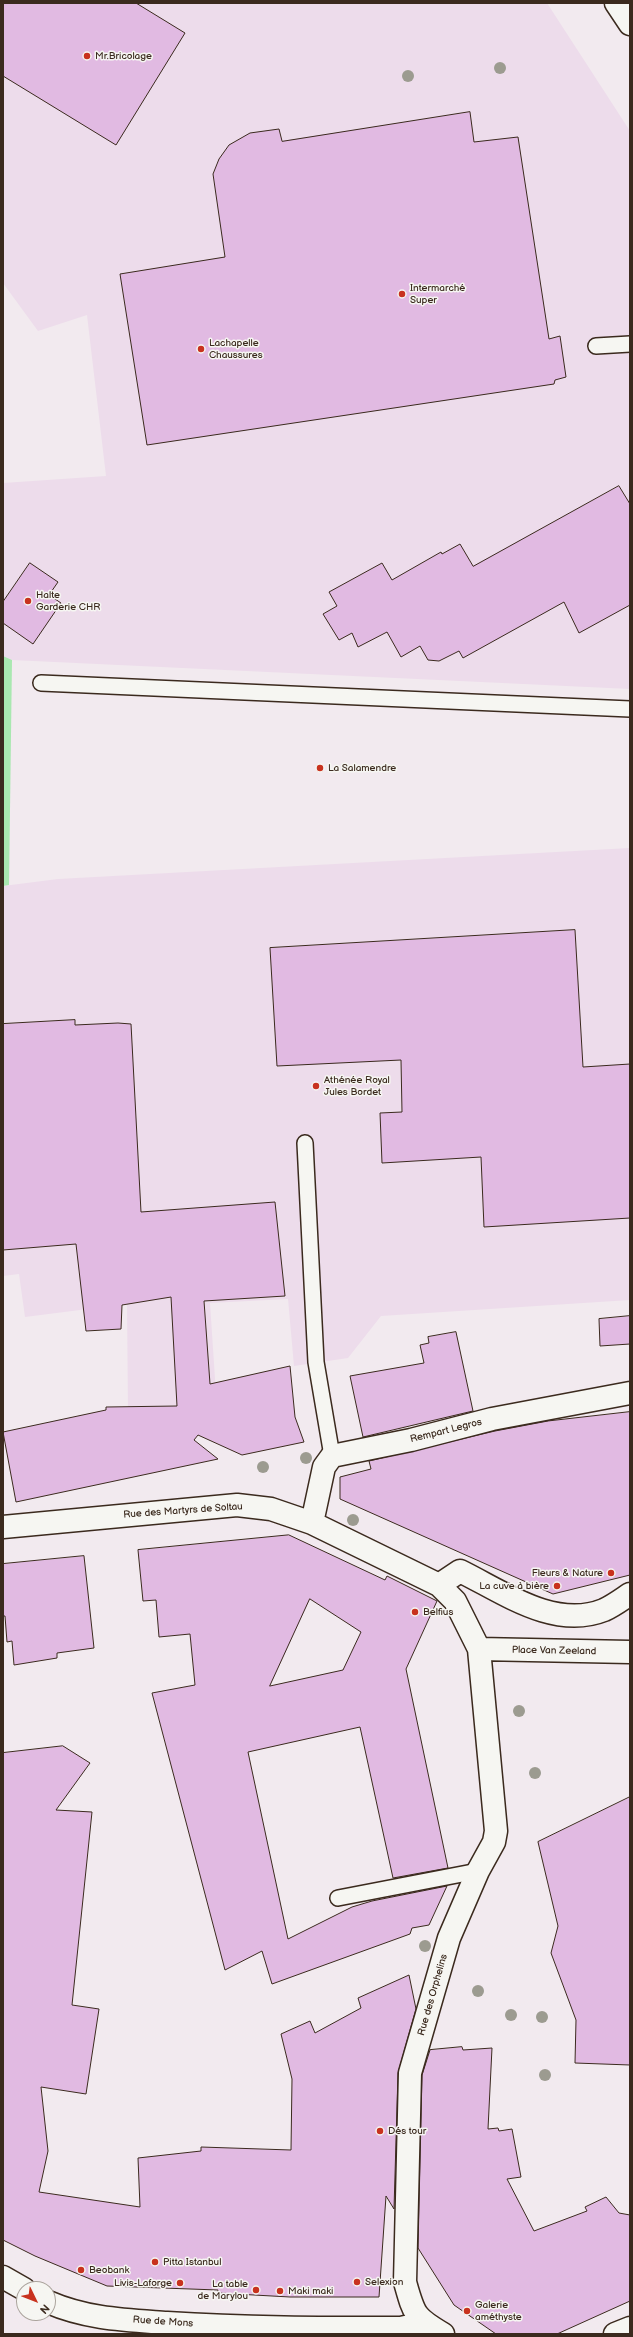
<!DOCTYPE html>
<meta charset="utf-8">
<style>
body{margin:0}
#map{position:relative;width:633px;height:2337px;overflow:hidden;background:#f2eaef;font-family:"Balsamiq Sans",sans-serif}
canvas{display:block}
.frame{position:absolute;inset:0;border:4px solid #3b2a1e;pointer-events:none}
.north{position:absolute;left:16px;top:2281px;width:40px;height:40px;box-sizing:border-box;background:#f6f6f2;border:1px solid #aba49d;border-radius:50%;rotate:133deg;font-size:11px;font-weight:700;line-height:16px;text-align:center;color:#3b2a1e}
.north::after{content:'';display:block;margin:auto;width:14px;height:18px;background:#c8321e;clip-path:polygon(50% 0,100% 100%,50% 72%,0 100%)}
</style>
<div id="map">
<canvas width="633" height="2337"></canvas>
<div class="frame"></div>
<div class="north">N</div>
</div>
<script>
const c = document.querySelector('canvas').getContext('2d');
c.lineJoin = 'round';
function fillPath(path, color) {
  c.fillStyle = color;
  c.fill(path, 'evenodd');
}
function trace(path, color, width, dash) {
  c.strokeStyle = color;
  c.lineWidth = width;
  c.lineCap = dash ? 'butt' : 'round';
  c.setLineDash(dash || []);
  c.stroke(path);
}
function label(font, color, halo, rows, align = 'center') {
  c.font = font + ' "Balsamiq Sans",sans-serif';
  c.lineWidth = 3;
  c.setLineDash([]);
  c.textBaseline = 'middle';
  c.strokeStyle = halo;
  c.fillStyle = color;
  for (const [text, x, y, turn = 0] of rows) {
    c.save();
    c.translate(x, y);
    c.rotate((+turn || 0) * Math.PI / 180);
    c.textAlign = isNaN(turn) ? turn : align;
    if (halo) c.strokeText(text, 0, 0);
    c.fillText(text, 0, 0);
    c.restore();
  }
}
fillPath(new Path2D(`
 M3 3H547L630 131V689L12 660 3 656V483L106 476 87 315 38 331 3 283Z
 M630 848V1300L381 1316 348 1358 294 1366 288 1299 210 1303 217 1409 128 1412 127 1304 25 1317 19 1274 3 1276V886L58 879Z`), '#eddceb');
fillPath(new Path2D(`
 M3 656 12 660 9 885 3 886Z`), '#a9e8b0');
const building = new Path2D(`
 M3 3H136L185 33 116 145 3 76Z
 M470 112 474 142 518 137 549 339 560 336 566 377 555 380 554 384 147 445 120 274 225 257 213 174 219 159 229 145 250 133 279 129 282 141Z
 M619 486 630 504V605L579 633 564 602 463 658 459 651 439 661 428 660 420 646 401 657 387 632 358 647 352 633 339 640 323 614 337 606 329 592 382 563 392 580 441 552 442 554 460 544 473 566Z
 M30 563 58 582 49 595 61 603 33 644 3 623V602Z
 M575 930 583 1067 630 1064V1218L484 1227 481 1157 382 1163 380 1113 402 1112 401 1060 277 1066 270 948Z
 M75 1020V1025L118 1023 131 1024 141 1212 275 1202 285 1296 204 1301 210 1384 290 1366 295 1417 304 1442 242 1455 198 1435 194 1440 218 1459 16 1502 3 1432 106 1410V1407L177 1406 171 1297 122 1305 121 1329 86 1331 76 1244 3 1250V1024Z
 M630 1316V1344L600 1346 599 1319Z
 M456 1332 473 1411 363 1437 350 1376 424 1363 420 1345 429 1343 428 1337Z
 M630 1412V1575L553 1594 340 1499V1477L371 1469 369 1461 495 1431 548 1421Z
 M289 1535 385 1580 387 1576 437 1601 406 1669 448 1868 393 1878 360 1727 248 1752 288 1939 352 1907 372 1901 447 1886 429 1925 412 1928 410 1934 272 1984 262 1951 225 1970 152 1693 195 1685 190 1634 159 1637 156 1600 143 1601 138 1550ZM310 1599 361 1632 343 1670 270 1686Z
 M84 1556 94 1648 57 1653V1658L14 1665 12 1641 7 1642 5 1616H3V1564Z
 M63 1746 90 1763 56 1810 92 1812 72 2005 99 2009 86 2094 41 2087 48 2151 39 2192 140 2207 138 2158 201 2151V2147L291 2150 292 2079 281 2034 310 2021 315 2033 361 2008 358 1998 409 1975 416 2009 398 2073 394 2209 386 2196 379 2297H290L218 2293V2290L107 2286 35 2256 3 2240V1753Z
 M630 1797V2065L575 2063 576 2020 551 1953 558 1926 538 1842Z
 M462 2047 463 2050 492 2048 488 2129 498 2128 499 2131 512 2129 521 2177 507 2179 534 2231 587 2211 585 2207 606 2197 619 2213 630 2215V2301L557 2334H496L454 2305 418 2248 422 2075 430 2050Z`);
fillPath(building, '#e1bae2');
trace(building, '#3b2a1e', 1);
const lane = new Path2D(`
 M596 346 630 344
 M41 683 630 709
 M305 1143 316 1362 332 1456
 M338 1898 478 1871`);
const street = new Path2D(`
 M312 1523 324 1467 332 1456 411 1440 492 1419 630 1393
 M3 1527 237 1505 271 1509 312 1523 439 1585 455 1601 479 1649 496 1831 494 1842 478 1871 449 1938 410 2073 405 2282C414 2314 414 2317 443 2334
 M439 1585 460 1571C503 1592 554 1630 604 1610 613 1606 621 1600 630 1594
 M479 1649 630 1652
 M3 2277 24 2289
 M48 2302C87 2319 125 2320 167 2323 245 2328 322 2328 401 2328L423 2323
 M615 2334 630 2328`);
const primary = new Path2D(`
 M616 3 630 24`);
trace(lane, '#3b2a1e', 18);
trace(street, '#3b2a1e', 25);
trace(primary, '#3b2a1e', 25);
trace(lane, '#f6f6f2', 15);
trace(street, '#f6f6f2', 22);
trace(primary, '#f6f6f2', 22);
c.fillStyle = '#9c9b90';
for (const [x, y] of [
 [500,68],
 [408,76],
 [306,1458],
 [263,1467],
 [353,1520],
 [519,1711],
 [535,1773],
 [425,1946],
 [478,1991],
 [511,2015],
 [542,2017],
 [545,2075]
]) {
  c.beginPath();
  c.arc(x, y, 6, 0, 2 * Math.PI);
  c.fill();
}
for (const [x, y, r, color] of [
 [87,56,4,"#c8321e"],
 [402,294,4,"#c8321e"],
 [201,349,4,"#c8321e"],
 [28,601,4,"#c8321e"],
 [320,768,4,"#c8321e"],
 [316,1086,4,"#c8321e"],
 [611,1573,4,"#c8321e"],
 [557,1586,4,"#c8321e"],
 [415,1612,4,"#c8321e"],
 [380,2131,4,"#c8321e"],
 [155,2262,4,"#c8321e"],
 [81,2270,4,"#c8321e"],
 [357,2282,4,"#c8321e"],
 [180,2283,4,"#c8321e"],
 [256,2290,4,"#c8321e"],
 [280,2291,4,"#c8321e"],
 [467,2311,4,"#c8321e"]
]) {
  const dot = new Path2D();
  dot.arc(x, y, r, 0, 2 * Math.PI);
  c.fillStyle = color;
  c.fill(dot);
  trace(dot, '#f6f6f2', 1.5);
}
label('10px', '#3b2a1e', '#f6f6f2', [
 ["Mr.Bricolage",95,56],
 ["Intermarché",410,288],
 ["Super",410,300],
 ["Lachapelle",209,343],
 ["Chaussures",209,355],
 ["Halte",36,595],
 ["Garderie CHR",36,607],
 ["La Salamendre",328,768],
 ["Athénée Royal",324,1080],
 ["Jules Bordet",324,1092],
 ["Fleurs & Nature",603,1573,"right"],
 ["La cuve à bière",549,1586,"right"],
 ["Belfius",423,1612],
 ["Dés tour",388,2131],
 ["Pitta Istanbul",163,2262],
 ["Beobank",89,2270],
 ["Selexion",365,2282],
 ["Livis-Laforge",172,2283,"right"],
 ["La table",248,2284,"right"],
 ["de Marylou",248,2296,"right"],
 ["Maki maki",288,2291],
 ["Galerie",475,2305],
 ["améthyste",475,2317]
], 'left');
label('10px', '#3b2a1e', '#f6f6f2', [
 ["Rempart Legros",446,1431,-14],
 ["Rue des Martyrs de Soltau",183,1511,-4],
 ["Place Van Zeeland",554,1651,1],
 ["Rue des Orphelins",433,1995,-74],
 ["Rue de Mons",163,2322,4]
]);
</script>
